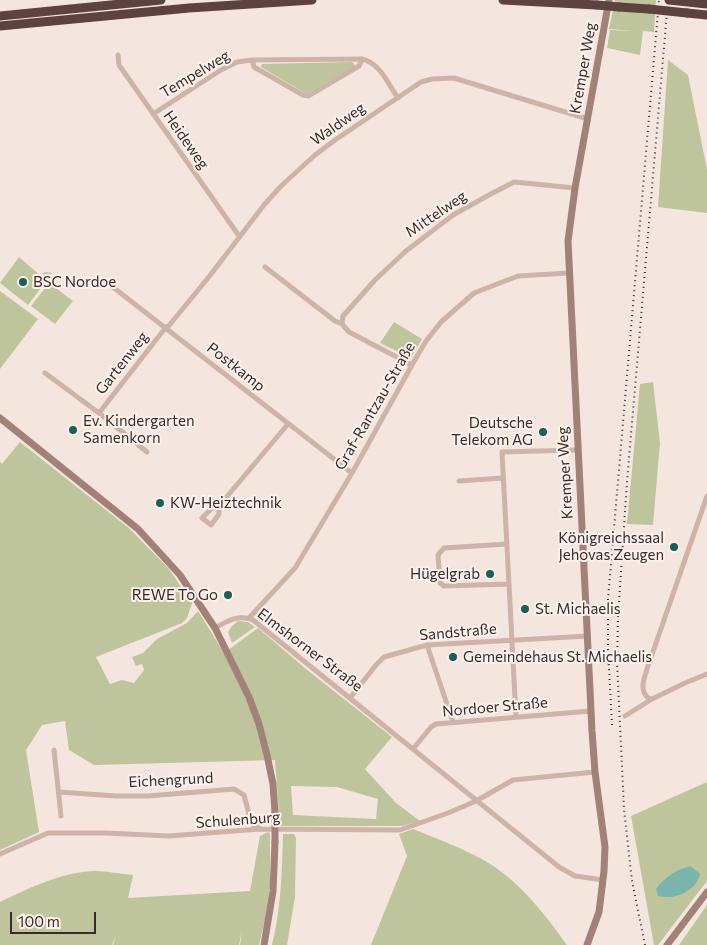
<!DOCTYPE html>
<meta charset="utf-8">
<style>
body{margin:0}
#map{position:relative;width:707px;height:945px;overflow:hidden;background:#f4e6de;font-family:Commissioner,sans-serif}
canvas{display:block}
.scale{position:absolute;left:10px;top:912px;width:86px;height:22px;box-sizing:border-box;border:2px solid #3a2b29;border-top:0;padding-left:6px;font-size:15px;line-height:18px;white-space:nowrap;color:#3a2b29;-webkit-text-stroke:4px #fbf1eb;paint-order:stroke}
</style>
<div id="map">
<canvas width="707" height="945"></canvas>
<div class="scale">100 m</div>
</div>
<script>
const c = document.querySelector('canvas').getContext('2d');
c.lineJoin = 'round';
function fillPath(path, color) {
  c.fillStyle = color;
  c.fill(path, 'evenodd');
}
function trace(path, color, width, dash) {
  c.strokeStyle = color;
  c.lineWidth = width;
  c.lineCap = dash ? 'butt' : 'round';
  c.setLineDash(dash || []);
  c.stroke(path);
}
function label(font, color, halo, rows, align = 'center') {
  c.font = font + ' Commissioner,sans-serif';
  c.lineWidth = 4;
  c.setLineDash([]);
  c.textBaseline = 'middle';
  c.strokeStyle = halo;
  c.fillStyle = color;
  for (const [text, x, y, turn = 0] of rows) {
    c.save();
    c.translate(x, y);
    c.rotate((+turn || 0) * Math.PI / 180);
    c.textAlign = isNaN(turn) ? turn : align;
    if (halo) c.strokeText(text, 0, 0);
    c.fillText(text, 0, 0);
    c.restore();
  }
}
fillPath(new Path2D(`
 M615 0H656L654 32 643 31 640 55 607 48 610 30 634 31 609 29Z
 M668 60 688 75 707 169V213L658 207Z
 M352 62 355 65 353 67 308 93H305L261 67 262 64Z
 M19 257 42 277 44 272 52 273 28 305 0 283Z
 M49 283 73 301 55 324 31 306Z
 M0 291 38 319 0 369Z
 M394 322 422 339 411 358 380 343Z
 M653 382 660 443 653 525 627 524 640 384Z
 M20 442 130 529 169 569 192 603 187 618 182 623 96 657 110 684 122 680 134 683 144 670 142 664 136 666 132 657 143 653 157 639 187 623 198 611 224 653 258 628 306 669 392 737 365 769 396 803 420 821 402 826H280L275 760 94 765 69 750 65 721 42 725 26 750 39 832 0 850V462L2 464ZM291 786 337 787 378 799 376 819 293 815Z
 M238 621 248 622 255 627 232 643 228 632 232 626Z
 M707 782V881L658 945H654L631 816Z
 M413 829C433 837 454 845 474 855 514 874 542 910 567 945H371L407 856 399 834Z
 M268 832 270 834V886L265 919 259 945H240L242 931 239 945H113L116 935 112 945H0V902C29 888 62 872 95 871 107 871 121 874 133 875L128 898 250 891 260 836Z
 M283 834H294L296 838 295 897 287 945H272C281 908 282 871 283 834Z
 M707 905V945H679Z`), '#bec59c');
fillPath(new Path2D(`
 M690 866 700 874C696 892 674 900 658 896L656 889C664 877 677 870 690 866Z`), '#7ab4ac');
trace(new Path2D(`
 M118 55 119 65 239 236
 M252 60 254 67 303 95 308 96 359 66 362 59
 M153 114 221 70 237 62 252 60 362 59C380 63 388 84 398 98
 M265 267 335 321 342 324
 M105 281 352 473
 M167 328 208 278 264 205 281 186 315 155 335 140 421 82 432 79 454 78 588 119
 M412 365 349 332 342 324 343 316 375 280 406 251 453 215 489 195 514 182 575 188
 M45 373 99 413 147 452
 M99 413 166 327
 M459 481 503 478
 M707 496 647 669C644 680 639 689 648 698L652 699 685 683 707 674
 M219 506V514L211 525 202 518 212 508 219 506 288 424
 M507 544 444 548 438 555 440 583 444 586 509 584
 M249 618 295 568 352 473 412 365 426 341 441 322 474 293 518 276 569 273
 M215 628C227 621 239 614 253 620L559 867 575 876 603 880
 M427 645 453 722
 M350 698 376 665 384 657 427 645 588 636
 M625 716 652 699
 M516 717 502 452 577 450
 M413 749 431 727 436 724 591 711
 M54 750 61 816
 M59 792 116 796H148L234 789 244 795 251 822 253 825 259 828
 M0 854 48 833H105L169 836 260 829 400 830 448 813 476 801 513 780 595 772`), '#ceb3a8', 5);
trace(new Path2D(`
 M0 418 138 529 180 575 215 628 249 697 259 724 267 755 273 784 275 812
 M264 945 273 891 275 842
 M587 945 599 912 604 871 605 847 595 772 592 731 568 241 575 188 609 0
 M667 945 707 892`), '#a28179', 7);
trace(new Path2D(`
 M503 0 597 5
 M669 0 707 4
 M619 7 649 9
 M687 13 707 15
 M0 16 161 0
 M0 26 189 8 312 0`), '#5c433f', 9);
trace(new Path2D(`
 M612 725 608 650V599L659 0
 M645 945 632 881 624 809 617 662 618 617 627 482 668 0`), '#3a2b29', 2, [1, 4]);
trace(new Path2D(`
 M275 812V842`), '#a28179', 7);
trace(new Path2D(`
 M597 5 619 7
 M649 9 687 13`), '#5c433f', 9);
for (const [x, y, r, color] of [
 [23,282,5,"#1b5f58"],
 [73,430,5,"#1b5f58"],
 [543,432,5,"#1b5f58"],
 [160,503,5,"#1b5f58"],
 [674,547,5,"#1b5f58"],
 [490,574,5,"#1b5f58"],
 [228,595,5,"#1b5f58"],
 [525,609,5,"#1b5f58"],
 [453,657,5,"#1b5f58"]
]) {
  const dot = new Path2D();
  dot.arc(x, y, r, 0, 2 * Math.PI);
  c.fillStyle = color;
  c.fill(dot);
  trace(dot, '#fbf1eb', 2);
}
label('15px', '#3a2b29', '#fbf1eb', [
 ["Kremper Weg",583,68,-80],
 ["Tempelweg",195,74,-31],
 ["Waldweg",338,124,-35],
 ["Heideweg",186,140,55],
 ["Mittelweg",436,214,-34],
 ["Gartenweg",122,363,-52],
 ["Postkamp",236,367,38],
 ["Graf-Rantzau-Straße",375,406,-60],
 ["Kremper Weg",565,473,-93],
 ["Sandstraße",458,632,-5],
 ["Elmshorner Straße",310,650,37],
 ["Nordoer Straße",495,707,-5],
 ["Eichengrund",171,780,-3],
 ["Schulenburg",238,820,-4]
]);
label('15px', '#3a2b29', '#fbf1eb', [
 ["BSC Nordoe",33,282],
 ["Ev. Kindergarten",83,421],
 ["Samenkorn",83,438],
 ["Deutsche",533,423,"right"],
 ["Telekom AG",533,440,"right"],
 ["KW-Heiztechnik",170,503],
 ["Königreichssaal",664,538,"right"],
 ["Jehovas Zeugen",664,555,"right"],
 ["Hügelgrab",480,574,"right"],
 ["REWE To Go",218,595,"right"],
 ["St. Michaelis",535,609],
 ["Gemeindehaus St. Michaelis",463,657]
], 'left');
</script>
